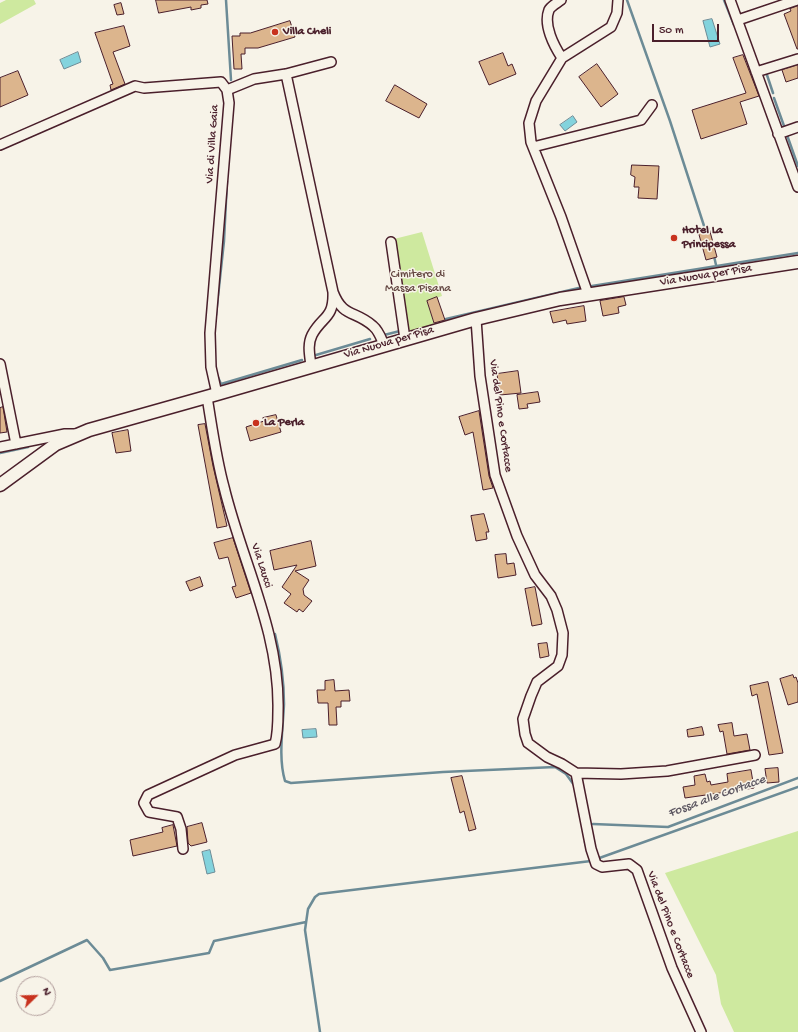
<!DOCTYPE html>
<style>
body{margin:0}
#map{position:relative;width:798px;height:1032px;overflow:hidden;background:#f7f3e8;font-family:"Gochi Hand",sans-serif}
canvas{display:block}
.north{position:absolute;left:16px;top:976px;width:40px;height:40px;box-sizing:border-box;background:#f7f3e8;border:1px solid #b29e9c;border-radius:50%;rotate:67deg;font-size:11px;font-weight:700;line-height:16px;text-align:center;color:#4a1f2b}
.north::after{content:'';display:block;margin:auto;width:14px;height:18px;background:#c8321e;clip-path:polygon(50% 0,100% 100%,50% 72%,0 100%)}
.scale{position:absolute;left:652px;top:24px;width:67px;height:18px;box-sizing:border-box;border:2px solid #4a1f2b;border-top:0;padding-left:5px;font-size:12px;line-height:14px;white-space:nowrap;color:#4a1f2b;-webkit-text-stroke:3px #f7f3e8;paint-order:stroke}
</style>
<div id="map">
<canvas width="798" height="1032"></canvas>
<div class="north">N</div>
<div class="scale">50 m</div>
</div>
<script>
const c = document.querySelector('canvas').getContext('2d');
c.lineJoin = 'round';
function fillPath(path, color) {
  c.fillStyle = color;
  c.fill(path, 'evenodd');
}
function trace(path, color, width, dash) {
  c.strokeStyle = color;
  c.lineWidth = width;
  c.lineCap = dash ? 'butt' : 'round';
  c.setLineDash(dash || []);
  c.stroke(path);
}
function label(font, color, halo, rows, align = 'center') {
  c.font = font + ' "Gochi Hand",sans-serif';
  c.lineWidth = 3;
  c.setLineDash([]);
  c.textBaseline = 'middle';
  c.strokeStyle = halo;
  c.fillStyle = color;
  for (const [text, x, y, turn = 0] of rows) {
    c.save();
    c.translate(x, y);
    c.rotate((+turn || 0) * Math.PI / 180);
    c.textAlign = isNaN(turn) ? turn : align;
    if (halo) c.strokeText(text, 0, 0);
    c.fillText(text, 0, 0);
    c.restore();
  }
}
fillPath(new Path2D(`
 M6 0H34L36 4 0 24V3Z
 M422 232 442 296 427 301 434 324 405 333 394 239Z
 M798 831V1032H734L721 1004 716 975 665 873Z`), '#cee99f');
const water = new Path2D(`
 M712 19 720 44 710 47 703 21Z
 M78 52 81 62 64 69 60 60Z
 M573 116 577 122 565 131 560 125Z
 M316 729 317 737 303 738 302 730Z
 M210 850 215 872 207 874 202 852Z`);
fillPath(water, '#83d3dd');
trace(water, '#6c8b96', 1);
trace(new Path2D(`
 M226 0 231 80
 M627 0 670 121 706 232
 M724 0 734 25
 M766 72 773 93
 M774 98 784 126
 M787 135 798 166
 M714 256 716 265
 M592 286 798 253
 M216 315 224 241 227 181
 M446 319 583 287
 M384 335 400 331
 M316 355 370 339
 M217 375 221 384 302 360
 M0 453 28 447
 M275 634C281 658 284 680 284 704 283 729 278 757 285 781L291 783 443 772 555 767 566 774 574 785
 M593 824 668 827 798 778
 M585 842 588 853
 M0 981 87 940 103 958 110 970 209 953 214 941 306 922
 M320 1032 305 930 308 909 315 897 319 894 591 861 798 787`), '#6c8b96', 2.5);
const building = new Path2D(`
 M156 0H207L208 4 201 5V8L191 10V7L159 13Z
 M121 3 124 14 117 15 114 5Z
 M798 6V49H797L784 14 791 11 790 9Z
 M290 21 295 37 258 48H245V54H241L242 69H234L232 36H240V33H250Z
 M124 26 130 46 113 52 125 84 111 90 110 85 113 84 95 33Z
 M503 53 508 66 512 64 516 74 489 85 479 62Z
 M743 55 759 96 740 102 747 124 701 139 692 110 746 93 733 58Z
 M597 64 618 94 601 107 579 77Z
 M798 65V78L786 82 782 70Z
 M18 71 28 95 0 107V78Z
 M395 85 427 104 419 118 386 101Z
 M632 165 659 166 657 199 638 198 639 187H634L635 177 631 175Z
 M709 228 717 257 706 260 698 231Z
 M437 297 445 320 434 323 427 301Z
 M624 297 626 305 618 307 619 313 603 316 600 301Z
 M584 306 586 321 567 324 566 320 553 323 550 312Z
 M518 371 521 393 500 395 497 374Z
 M538 392 540 402 527 404 528 408 519 409 517 395Z
 M3 407 7 432 0 433V408Z
 M479 411 489 476 493 488 483 490 473 432 465 435 459 417Z
 M276 415 281 432 250 441 246 427 264 421 263 418Z
 M205 424 213 466 227 526 217 528 198 425Z
 M128 430 131 451 116 453 112 433Z
 M484 514 489 532H486L487 539 476 541 471 516Z
 M233 538 251 593 236 598 232 587 236 586 228 557 219 559 214 543Z
 M311 541 316 566 295 571 309 580 303 589 304 595 312 601 303 612 299 609 297 612 284 603 291 594 282 587 297 565 274 570 270 551Z
 M506 554 507 564 514 563 516 575 498 578 495 555Z
 M200 577 203 586 190 591 186 582Z
 M535 587 542 624 532 626 525 589Z
 M547 643 549 656 540 658 538 644Z
 M793 675 794 678 796 677 798 683V702L788 705 780 679Z
 M334 680 335 691 349 690 350 701H341V707H336L337 725H329L328 703H318L317 690H325V681Z
 M768 682 783 753 769 755 757 694 752 696 750 686Z
 M732 723 734 736 747 734 750 750 727 754 723 731 720 732 718 725Z
 M702 727 704 735 688 737 687 730Z
 M778 768 779 782 767 783 765 769Z
 M751 770 754 788 685 798 683 787 695 785 694 776 705 774 707 782 710 781 711 785 728 782 727 774Z
 M462 776 476 829 469 831 464 811 460 813 451 778Z
 M202 823 207 842 191 846 188 843 187 827Z
 M173 825 177 846 133 856 130 840 163 832 162 828Z`);
fillPath(building, '#dcb58d');
trace(building, '#4a1f2b', 1);
const minor = new Path2D(`
 M561 0C557 3 551 6 549 10 543 25 554 46 562 58
 M730 0 798 187
 M738 20 797 0
 M756 72 798 59
 M286 74 333 292
 M227 90 254 79 286 74 331 62
 M778 134 798 127
 M0 145 135 86 144 88 221 82 227 90 229 103 210 333 211 367 217 394
 M533 147 641 120 652 105
 M391 242 405 339
 M588 294 561 217 531 142 529 123 536 101 562 58 611 27 617 13 618 0
 M476 319 480 376 495 475 517 536 535 575 551 596 557 610 563 633 562 655 558 666 537 682 531 696 523 719 525 734 528 743 547 757 562 764 576 773 591 849 596 864 602 867 629 864 637 870 672 968 701 1032
 M0 364 16 444
 M311 366C310 356 307 345 312 335 322 316 334 319 333 292 343 318 355 310 373 326 379 331 381 338 384 345
 M0 447 65 434H75
 M576 773 621 774 667 771 755 755
 M183 849 181 829 177 817 149 812 144 803 148 795 235 755 275 744C278 733 278 722 278 711 280 632 242 562 224 487 216 458 212 427 207 397`);
const major = new Path2D(`
 M0 485 56 444 89 430 217 394 476 319 560 299 798 262`);
trace(minor, '#4a1f2b', 12);
trace(major, '#4a1f2b', 15);
trace(minor, '#f7f3e8', 9);
trace(major, '#f7f3e8', 12);
for (const [x, y, r, color] of [
 [275,32,4,"#c8321e"],
 [674,238,4,"#c8321e"],
 [256,423,4,"#c8321e"]
]) {
  const dot = new Path2D();
  dot.arc(x, y, r, 0, 2 * Math.PI);
  c.fillStyle = color;
  c.fill(dot);
  trace(dot, '#f7f3e8', 1.5);
}
label('bold 12px', '#4a1f2b', '#f7f3e8', [
 ["Villa Cheli",283,32],
 ["Hotel La",682,231],
 ["Principessa",682,245],
 ["La Perla",264,423]
], 'left');
label('12px', '#4a1f2b', '#f7f3e8', [
 ["Via di Villa Gaia",213,144,-86],
 ["Via Nuova per Pisa",706,276,-9],
 ["Via Nuova per Pisa",389,343,-16],
 ["Via del Pino e Cortacce",500,416,82],
 ["Via Laucci",261,566,72],
 ["Via del Pino e Cortacce",670,925,69]
]);
label('12px', '#644742', '#f7f3e8', [
 ["Cimitero di",418,275],
 ["Massa Pisana",418,289]
]);
label('italic 13px', '#5b5560', '#f7f3e8', [
 ["Fossa alle Cortacce",717,797,-20]
]);
</script>
